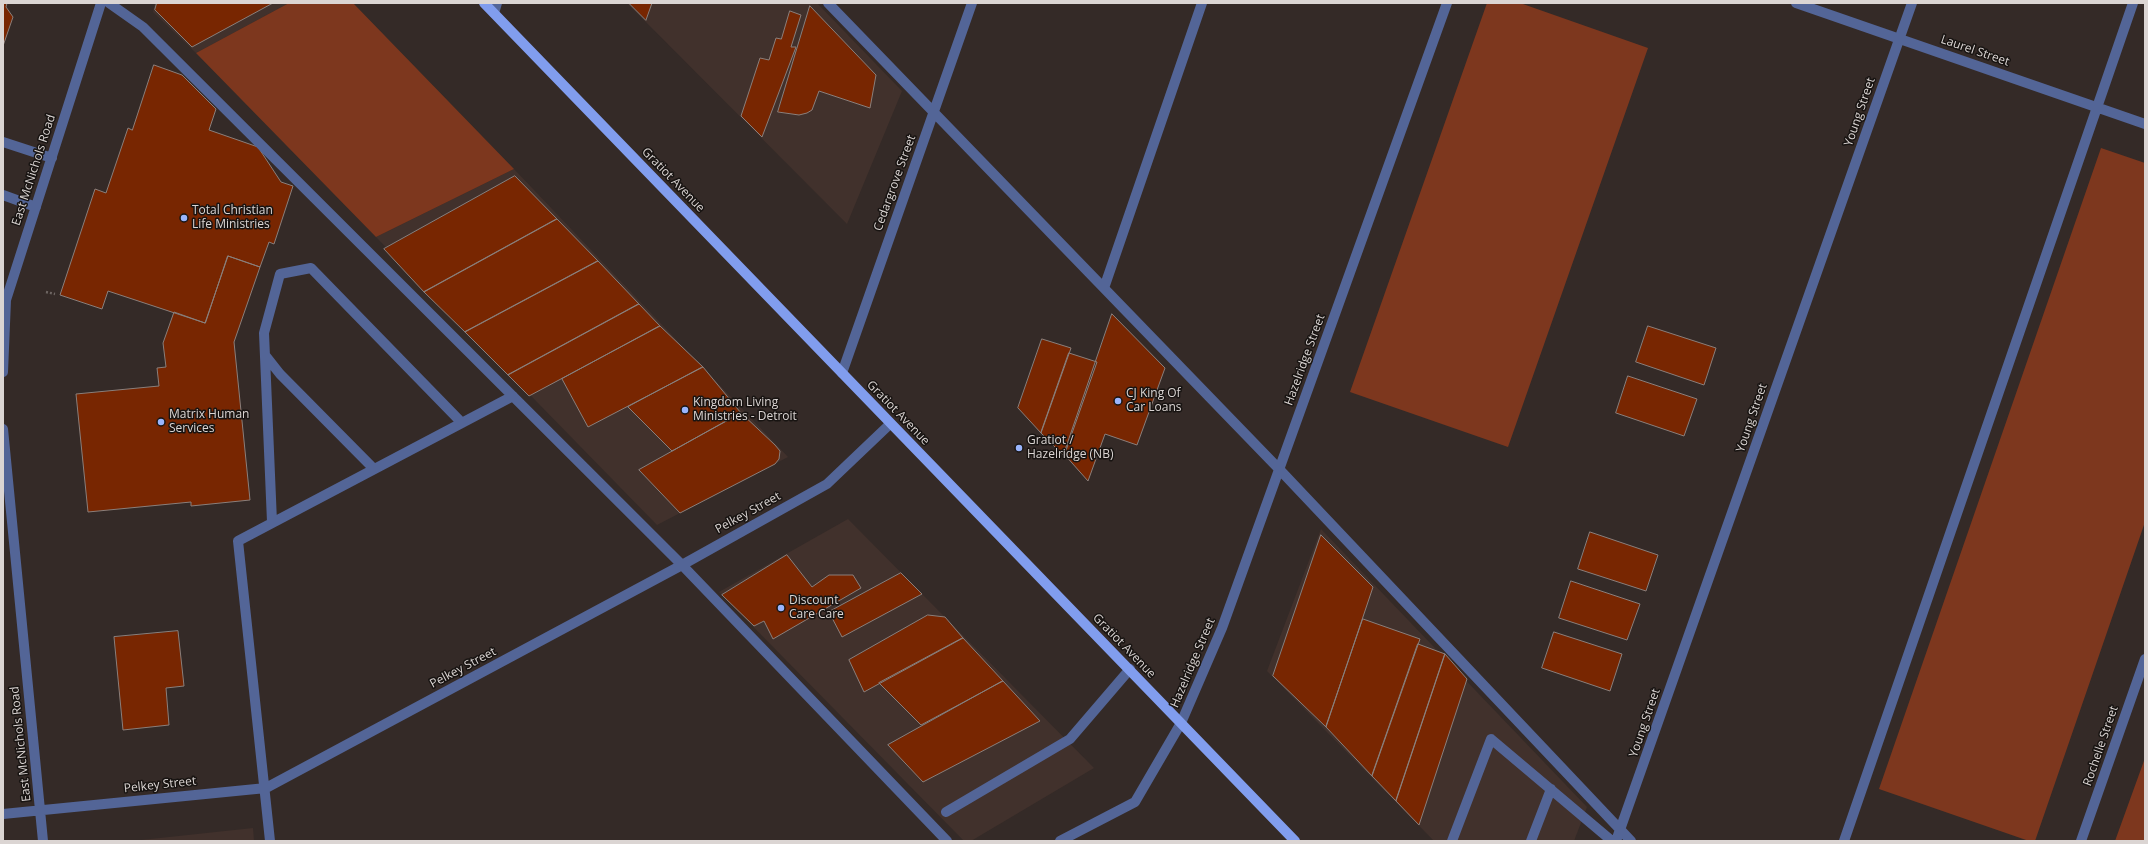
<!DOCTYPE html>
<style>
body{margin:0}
#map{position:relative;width:2148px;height:844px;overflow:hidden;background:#342a27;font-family:"Open Sans",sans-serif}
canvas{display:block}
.frame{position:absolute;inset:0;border:4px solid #dbd5d3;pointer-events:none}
</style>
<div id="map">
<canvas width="2148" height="844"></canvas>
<div class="frame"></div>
</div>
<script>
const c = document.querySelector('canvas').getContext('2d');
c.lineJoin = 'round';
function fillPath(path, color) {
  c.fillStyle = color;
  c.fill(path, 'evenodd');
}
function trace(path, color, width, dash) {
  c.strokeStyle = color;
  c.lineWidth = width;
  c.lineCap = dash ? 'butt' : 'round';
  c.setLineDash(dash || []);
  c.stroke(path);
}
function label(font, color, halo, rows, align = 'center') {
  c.font = font + ' "Open Sans",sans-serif';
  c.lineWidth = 3;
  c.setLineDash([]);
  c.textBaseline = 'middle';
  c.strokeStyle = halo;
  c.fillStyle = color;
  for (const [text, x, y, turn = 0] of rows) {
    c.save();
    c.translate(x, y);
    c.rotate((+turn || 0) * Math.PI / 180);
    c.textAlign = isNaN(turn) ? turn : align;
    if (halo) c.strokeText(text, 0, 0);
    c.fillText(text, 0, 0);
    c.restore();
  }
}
fillPath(new Path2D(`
 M155 3H289L196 53 153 12Z
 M627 3H817L902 91 847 224Z
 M514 169 788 457 657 525 376 237Z
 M848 519 1094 768 971 841H964L719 592Z
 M1321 529 1587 807 1574 841H1434L1267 671Z
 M253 828 254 841H132Z`), '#41312c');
fillPath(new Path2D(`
 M289 3H353L514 169 376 237 196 53Z
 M1487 3H1520L1648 48 1508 447 1350 392Z
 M2101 148 2145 163V522L2035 841H2029L1879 789Z
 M2145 758V841H2115Z`), '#7d371e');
const building = new Path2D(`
 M3 3H7L6 7 13 17 3 46Z
 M157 3H273L192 47 155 10Z
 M629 3H652L646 20Z
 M810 6 876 75 870 108 819 91 812 110 807 113 799 115 778 112Z
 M790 11 801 15 791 47H796L762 137 741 116 760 58 769 60 776 38 781 39Z
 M154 65 182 75 216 109 209 130 258 147 281 182 293 186 274 244 269 242 260 267 228 256 205 323 108 291 102 309 60 295 95 189 106 193 128 128 132 130Z
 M515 176 557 219 424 292 384 249Z
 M557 219 598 261 465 332 424 292Z
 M228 256 260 267 234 342 250 500 191 506V502L88 512 76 394 159 386 157 368 166 367 163 343 174 312 205 323Z
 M598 261 639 304 508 375 465 332Z
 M639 304 660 326 529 396 508 375Z
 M1112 314 1165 368 1137 445 1105 434 1088 481 1064 454Z
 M660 326 703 367 588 427 562 379Z
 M1648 326 1716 348 1704 385 1636 362Z
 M1042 339 1071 348 1041 433 1018 408Z
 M1069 353 1097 362 1064 456 1041 433Z
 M703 367 741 413 672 451 628 407Z
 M1628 376 1697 399 1684 436 1616 413Z
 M741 413 775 445 780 451 779 459 775 464 680 513 639 470Z
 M1590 532 1658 555 1646 591 1578 569Z
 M1321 535 1373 587 1326 727 1273 676Z
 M787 555 812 587 829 575H853L861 588 773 639 764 621 754 626 722 595Z
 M901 573 922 594 842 637 829 612Z
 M1571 581 1640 604 1627 640 1559 618Z
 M928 615 945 617 963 638 864 692 849 660Z
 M1363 619 1420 639 1372 776 1326 727Z
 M178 631 184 686 166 688 169 725 123 730 114 637Z
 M1554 632 1622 654 1610 691 1542 668Z
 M963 638 1003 681 921 725 879 683Z
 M1418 644 1445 654 1396 801 1372 776Z
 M1445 654 1467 679 1419 825 1396 801Z
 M1003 681 1040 721 923 782 888 745Z`);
fillPath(building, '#782601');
trace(building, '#8a7f7b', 1);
trace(new Path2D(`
 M46 292 55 294`), '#6e6663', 2.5, [2, 2]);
trace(new Path2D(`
 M109 3 143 27 682 565 947 841
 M828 3 1280 470 1631 841
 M1796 3 2145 124
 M494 13 497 3
 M3 142 52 158
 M3 195 36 207
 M1104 288 1202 3
 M265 355 280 374 374 469
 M3 372 6 300 101 3
 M842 373 972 3
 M3 429 43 841
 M272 522 264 333 280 274 311 268 462 423
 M946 812 1070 739 1130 669
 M3 814 266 788 682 565 827 484 890 424
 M270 841 238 541 513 396
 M1060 841 1135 802 1181 723 1222 628 1447 3
 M1452 841 1491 739 1612 841
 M1531 841 1551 789
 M1616 841 1912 3
 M1844 841 2133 3
 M2081 841 2145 659`), '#536597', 10);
trace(new Path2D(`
 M484 3 1295 841`), '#819dee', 10);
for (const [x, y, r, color] of [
 [184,218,4,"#9ab5fd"],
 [1118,401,4,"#9ab5fd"],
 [685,410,4,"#9ab5fd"],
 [161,422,4,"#9ab5fd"],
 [1019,448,4,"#9ab5fd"],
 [781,608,4,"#9ab5fd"]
]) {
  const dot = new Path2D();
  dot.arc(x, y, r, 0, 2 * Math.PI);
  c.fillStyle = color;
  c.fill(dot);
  trace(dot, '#181412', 1.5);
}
label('12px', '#dbd5d3', '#181412', [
 ["Laurel Street",1975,51,19],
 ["Young Street",1860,112,-71],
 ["East McNichols Road",34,170,-72],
 ["Gratiot Avenue",673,180,46],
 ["Cedargrove Street",895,183,-70],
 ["Hazelridge Street",1305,360,-70],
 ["Gratiot Avenue",898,413,46],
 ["Young Street",1752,418,-71],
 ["Pelkey Street",748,513,-29],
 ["Gratiot Avenue",1124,646,46],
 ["Hazelridge Street",1193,663,-67],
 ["Pelkey Street",463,668,-28],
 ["Young Street",1645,723,-71],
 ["East McNichols Road",21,744,-96],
 ["Rochelle Street",2101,746,-71],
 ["Pelkey Street",160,785,-6]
]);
label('12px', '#dbd5d3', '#181412', [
 ["Total Christian",192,211],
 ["Life Ministries",192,225],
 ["CJ King Of",1126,394],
 ["Car Loans",1126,408],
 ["Kingdom Living",693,403],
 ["Ministries - Detroit",693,417],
 ["Matrix Human",169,415],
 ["Services",169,429],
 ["Gratiot /",1027,441],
 ["Hazelridge (NB)",1027,455],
 ["Discount",789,601],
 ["Care Care",789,615]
], 'left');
</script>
